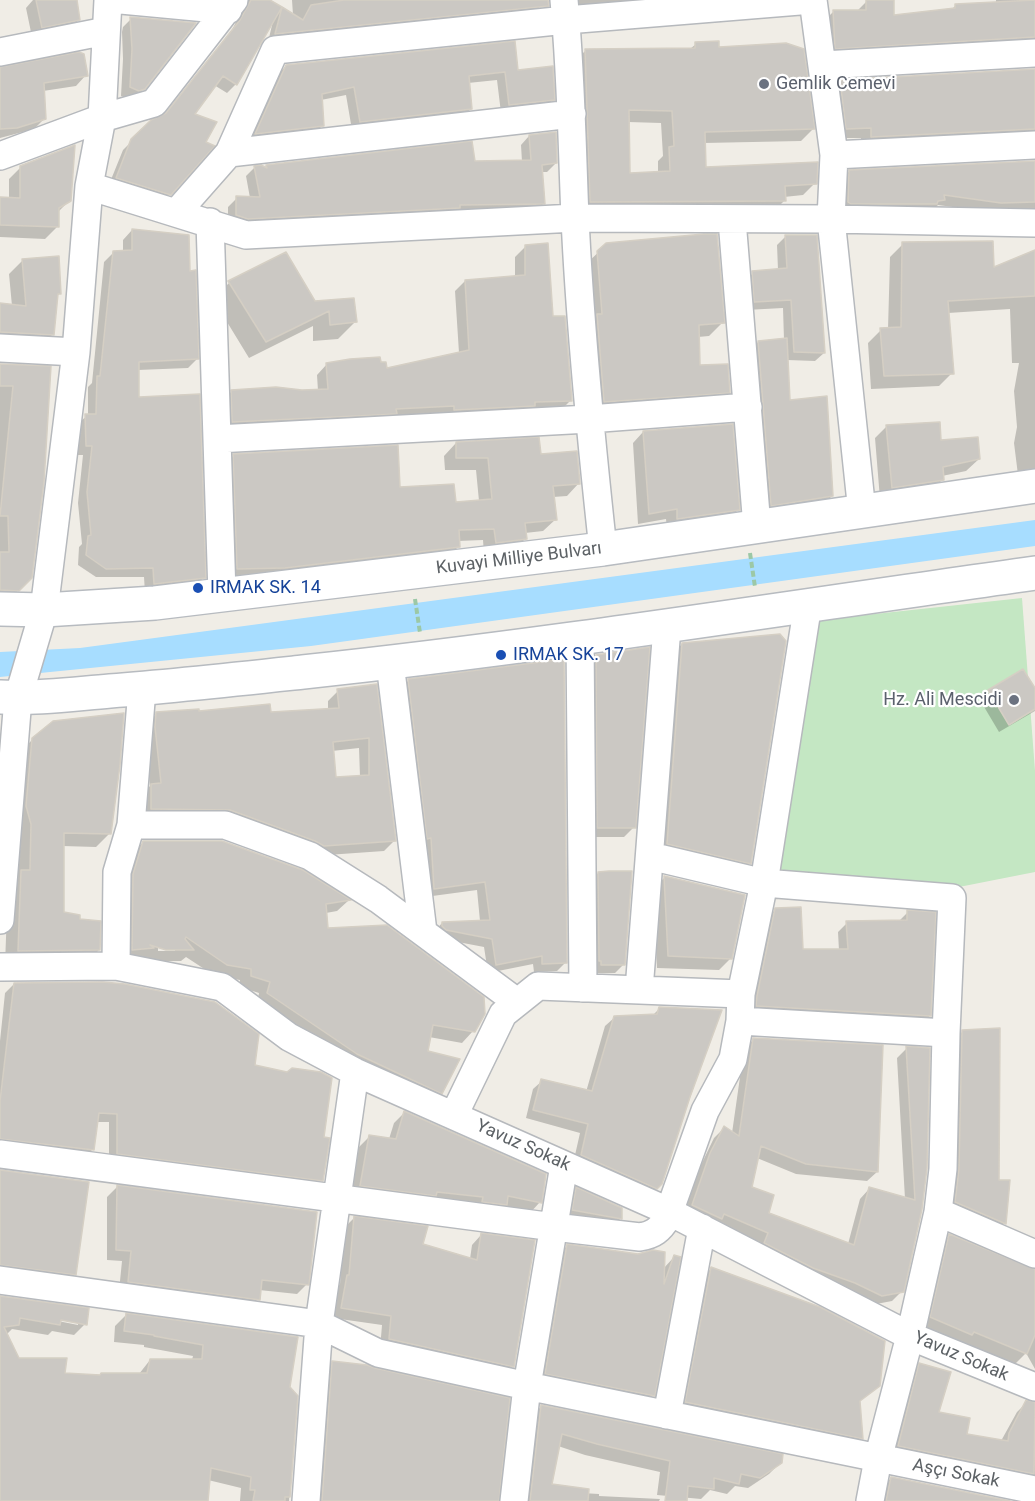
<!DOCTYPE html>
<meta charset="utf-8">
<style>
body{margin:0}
canvas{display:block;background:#f0ede6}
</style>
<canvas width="1035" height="1501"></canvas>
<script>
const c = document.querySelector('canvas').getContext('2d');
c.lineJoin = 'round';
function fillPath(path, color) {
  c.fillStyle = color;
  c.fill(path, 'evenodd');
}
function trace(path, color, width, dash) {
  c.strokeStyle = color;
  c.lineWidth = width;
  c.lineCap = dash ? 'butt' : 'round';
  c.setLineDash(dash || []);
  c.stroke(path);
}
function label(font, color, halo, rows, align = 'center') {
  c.font = font + ' Roboto,sans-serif';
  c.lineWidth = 4.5;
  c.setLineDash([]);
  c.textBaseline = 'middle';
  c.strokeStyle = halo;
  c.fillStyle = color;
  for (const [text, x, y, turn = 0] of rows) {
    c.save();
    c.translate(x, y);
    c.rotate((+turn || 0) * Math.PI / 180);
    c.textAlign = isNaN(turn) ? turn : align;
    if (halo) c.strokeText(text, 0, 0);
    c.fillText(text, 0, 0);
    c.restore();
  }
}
fillPath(new Path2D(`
 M1022 598 1035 771V872L959 887 778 875 820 620Z`), '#c4e7c3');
fillPath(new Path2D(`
 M1035 520V546L311 646 0 677V652L80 648Z`), '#a7ddff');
fillPath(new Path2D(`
 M33 0H76L79 20 68 30 32 37 26 8Z
 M238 0H267L276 14 282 9 293 15 292 0H539L540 6 531 15 268 42 273 21 236 84 227 93 214 85 193 115 170 194 161 203 108 187 123 150 152 121 165 115 232 30 241 12Z
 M575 0H633L625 1 622 5 580 8Z
 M996 0H1035V52L826 58 823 22 833 12H856L866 2 893 16 951 10 955 6 996 4Z
 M132 18 144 88 134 98 129 99 121 96 123 59 122 32 123 27Z
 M696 44 813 129 801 141 704 143 705 168 815 183 803 195 784 197V201L772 213 579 214 574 62 586 50 690 49ZM628 122 661 123 663 156 658 161V173L629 174Z
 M286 66 516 71 553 100 545 108 501 113 497 80 468 83 471 109 462 117 352 130 346 95 321 100 322 126 314 134 248 142 277 75Z
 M0 68 86 75 76 86 43 91 44 119 34 129 0 138Z
 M1035 70V144L861 147V138H836L830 92 840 81Z
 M529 136 556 163 547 172H541L544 203 535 212 228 224V207L237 198H250L246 176 255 167 522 162 521 145Z
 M1035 162V212H990L938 205 933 210 840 213 839 182 850 171Z
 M21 167 70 200 58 212 57 227 45 239 0 237V199H9V179Z
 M132 230 188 272 197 359 188 368 138 370 137 399 204 577 195 587 145 593 144 577H96L78 565 79 547 82 544 78 503 83 455H77L76 425 88 415V387L92 383 104 262 113 253 123 252V240Z
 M786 236 824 353 815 361 787 360 789 401 832 496 823 505 763 514 749 351 758 342 784 340 783 308 746 310 744 282 753 273 778 270 777 245Z
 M607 244 723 322 709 336 698 337V366L729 392 715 406 591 415 584 266Z
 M903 244 992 269 1035 253V478L1018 475 1014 443 1017 427 1014 391 1019 363H1012L1010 309 948 313 952 373 939 386 871 389 868 343 881 330 888 329 890 257Z
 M525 247 552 318 571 400 560 411 223 432 222 402 232 391H318L317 375 327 364 385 370 459 353 455 291 465 281 515 277V257Z
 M23 260 60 293 56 297 53 334 39 348 0 346V305L12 306 9 274Z
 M229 283 314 303 355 322 338 339 313 341V326L249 358 213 299Z
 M0 365 49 368 31 578 4 604H0Z
 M887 426 940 441 979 459 966 471 942 476V480L930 492 880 499 875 438Z
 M643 432 738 510 727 520 667 529 666 519 638 524 633 443Z
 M456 443 540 455 579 483 567 496 553 497 556 519 543 531 525 533V539L513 551 484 554 483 540 458 541 459 546 447 558 225 581 222 468 234 455 399 488 454 503 479 501 476 470H445L444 456Z
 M682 644 750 863 737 876 654 857 669 657Z
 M597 656 634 827 624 837H588L586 666Z
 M409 680 566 962 557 971 534 972 533 964 488 973 484 947 437 938 434 932 442 923 480 921 477 890 425 897 400 689Z
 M375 686 394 841 384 851 313 856 142 819 141 796 150 786 145 738 146 724 157 714 270 713 328 710V701L338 691ZM359 748 360 777 334 778 332 751Z
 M1035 691V711L999 732 980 700 989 692Z
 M33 739 109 834 96 847 62 846V914L79 920 99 950 86 963 5 964 8 885 17 875 19 753Z
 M143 842 302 872 348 901 337 911 326 913 327 930 473 1031 462 1043 429 1037 426 1052 441 1093 430 1104 257 1004 259 993 240 987V980L215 976 186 957 181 961H154L143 957 121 961 132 854ZM158 948H175V951H158Z
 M598 873 624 964 615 973H593L589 882Z
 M665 877 731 958 719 970 657 968 653 889Z
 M775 910 801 951H839L838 932 847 923 899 921 908 912 930 1016 921 1025 748 1015 766 919Z
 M14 984 253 1066 323 1139 321 1180 313 1189 109 1162V1122H96L92 1150 83 1159 0 1149V1041L5 993Z
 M660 1008 720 1010 661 1183 652 1192 573 1164 580 1133 526 1118 533 1089 542 1081 586 1092 605 1026 614 1018 652 1016Z
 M963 1031 997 1182H1009L1004 1223 995 1232 947 1211 954 1040Z
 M754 1039 877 1172 867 1181 796 1174 757 1158 750 1188 767 1214 848 1244 860 1199 869 1189 905 1199 897 1058 907 1048 926 1168 902 1291 892 1301 871 1305 755 1253 759 1242 715 1224 683 1215 701 1165 714 1138 724 1128 732 1133 744 1049Z
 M404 1113 540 1202 530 1213 351 1196 359 1147 369 1137 389 1139 394 1123Z
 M0 1171 75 1274 66 1283 0 1274Z
 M117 1187 307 1284 297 1294 259 1290 258 1299 248 1309 119 1291 122 1261 107 1260V1197Z
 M577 1189 621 1218 612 1227 564 1218 568 1198Z
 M354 1218 421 1245 470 1259 472 1245 481 1235 513 1366 503 1376 380 1349 382 1325 333 1318 338 1286 340 1284 344 1228Z
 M950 1236 1035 1271V1369L1026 1353 1015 1364 963 1342 960 1345 920 1328 939 1246Z
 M567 1246 663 1269 674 1257 653 1395 643 1405 536 1383 557 1256Z
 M711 1269 878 1385 858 1403 861 1438 853 1447 678 1411 702 1277Z
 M0 1297 87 1309 85 1324 74 1335 52 1331 48 1335 12 1329 6 1335 18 1360H65L64 1375 100 1376 101 1374H139L150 1360H192L193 1356 144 1347V1345L114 1342 115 1326 126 1315 296 1338 289 1387 296 1396 289 1501H240L241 1488 208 1480 206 1501H0ZM54 1317 78 1321V1325L53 1320Z
 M333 1362 497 1501H312L322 1373Z
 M920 1365 937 1413 965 1436 1001 1441 1017 1412 1027 1402 1035 1403V1487L889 1455 910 1374Z
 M541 1407 781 1462 769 1474 748 1488 735 1486 727 1494 710 1490 701 1499 657 1495 660 1472 585 1455 558 1446 550 1486 565 1492 599 1494V1496L660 1499 659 1501H521L530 1417Z
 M891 1478 1003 1501H879L882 1488Z`), '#0003');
const building = new Path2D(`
 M36 0H77L80 20 42 28Z
 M251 0H270L282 7 237 85 223 76 195 114 217 122 206 142 215 146 171 195 116 178 131 139 151 120 166 113 240 20Z
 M344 0H548L549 6 275 34 282 7 303 20 311 5Z
 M866 0H894V15L955 8V4L1035 0V37L835 49 833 10H866Z
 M130 17 196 23 145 89 139 91 130 87 132 49Z
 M515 41 518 70 553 66 555 100 509 105 505 72 469 76 472 109 360 122 354 87 322 94 324 126 255 134 286 65Z
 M719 41V47L786 43 804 49 815 129 705 132 706 167 818 162 817 184 785 186 786 201 590 202 585 49 695 48V42ZM629 110 672 111 674 146 669 147 670 171 630 173Z
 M79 52 84 54 88 76 44 83 46 119 17 128 0 129V67Z
 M1035 69V129L871 137V128L846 129 840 80Z
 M556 132 557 163 542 165 545 204 460 205V208L248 219 236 215V196L260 197 254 166 261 165 267 168 266 165 472 141 475 161 531 160 529 135Z
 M75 145 71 201 59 208V227L0 225V197L20 198V166Z
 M1035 161V202L1001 203 944 195 945 200 938 201 937 204H851L848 202 849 170Z
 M132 229 189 235 190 271 196 270 199 359 139 362V397L200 394 206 578 154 584 153 568 106 569 86 555 88 536 91 535 87 492 92 446H86L85 414H96L97 376H100L113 251 132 250Z
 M704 234H717L725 323 699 325 700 365 728 364 730 393 604 402 597 314H602L597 251 606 243Z
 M785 235H817L825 353 794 352 791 300 754 302 752 271 787 268Z
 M993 241 994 267 1035 250V296L948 301 954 374 884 376 880 328 901 327 902 242Z
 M548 243 553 316H565L572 401 535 402V406L454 410V406L396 409 397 414 232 422 231 390 276 387 302 390 328 389 326 363 350 359 380 357 381 362H386L387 368 469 350 465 280 525 275V245Z
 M286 252 315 301 354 298 357 322 330 325 329 311 266 342 228 281Z
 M59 256 61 294H58L54 335 0 332V303L26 306 22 259Z
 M787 338 790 400 827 396 833 496 771 506 758 341Z
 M0 364 51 366 44 482 32 578 19 591 0 590V552H9L8 516H0L13 386H0Z
 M940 422 941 440 978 437 980 459 943 467 944 480 892 488 886 425Z
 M733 424 740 510 677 519V509L649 514 643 431Z
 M539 437 541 454 577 451 580 484 553 486 557 520 525 523 527 539 496 543 494 529 459 530 460 547 285 568 237 569 233 454 398 445 400 487 454 484 456 502 492 499 488 458H456V442Z
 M780 634 786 641 751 864 667 844 682 643Z
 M650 647 636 828H597L596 655Z
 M564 659 567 963 542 964V956L496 965 492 939 446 930 442 926V922L490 920 485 882 434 889 431 838 427 839 408 679Z
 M1023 669 1035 688V709L1009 725 988 690Z
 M377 684 396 841 324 846 315 841 230 810 151 809V784L161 783 155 727 156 712 199 709V711L270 704 271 712 339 708 337 689ZM369 738V775L336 777 333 742Z
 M124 713 120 765 111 834 64 833V912L80 915V919L101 921 100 950 18 951 21 870H30L31 824 26 806 32 738 53 721Z
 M143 841H222L303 870 351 900 326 904 328 928 387 925 484 997 485 1014 475 1032 433 1025 428 1051 460 1059 442 1094 357 1054 267 993 270 982 251 976V969L227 965 186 937 185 939 194 950H166L150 945 154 948 132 950 133 874Z
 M609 871H632L625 965H601V961H599L598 872Z
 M664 876 745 895 732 959 668 956Z
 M801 907 803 949H848L846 921 907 920V910L936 912 931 1016 756 1006 757 996 775 908Z
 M103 982 125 984 215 1002 259 1034 255 1065 287 1072 292 1068 321 1072 332 1078 324 1137 330 1138 323 1181 117 1154V1114L99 1113 94 1150 0 1139V1101L14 983Z
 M659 1007 722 1010 690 1097 662 1184 657 1189 581 1155 588 1124 533 1110 541 1079 592 1091 614 1016 657 1014Z
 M1000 1028 999 1180H1010L1006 1224 955 1202 959 1169 962 1030Z
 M753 1038 883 1045 878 1172 806 1164 761 1146 752 1187 774 1195 769 1213 854 1245 869 1187 915 1200 906 1046 930 1048 927 1168 922 1209 904 1292 882 1296 855 1283 813 1268 764 1243 768 1233 724 1214 722 1219 692 1205 710 1153 724 1126 739 1136Z
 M404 1111 546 1174 542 1203 508 1196 507 1205 482 1202 483 1197 437 1192 436 1196 360 1186 369 1135 396 1139Z
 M0 1170 89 1182 76 1275 0 1265Z
 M117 1185 317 1212 309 1285 262 1280 260 1300 128 1282 131 1251 116 1250Z
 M576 1187 622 1208V1219L572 1210Z
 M354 1216 428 1226 423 1244 477 1260 481 1233 535 1240 514 1367 389 1339 391 1316 341 1308 347 1275H349Z
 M949 1234 1035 1269V1335L1027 1354 974 1332 972 1335 930 1317Z
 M567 1244 638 1254 653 1250 665 1252 664 1284 674 1255 681 1257 655 1396 545 1374Z
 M711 1267 820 1307 885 1341 880 1386 860 1401 863 1439 685 1402Z
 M0 1296 89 1308 87 1325 61 1320 60 1325 20 1318 19 1325 4 1327 19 1358H67L65 1373 100 1375 101 1373H147L150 1359H202L203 1345 154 1336V1335L124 1331 126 1313 298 1337 290 1387 298 1396 290 1497H285V1501H253L255 1490H250L251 1477 211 1468 208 1501H0Z
 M332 1361 367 1365 375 1368 510 1398 499 1501H322Z
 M919 1363 951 1372 939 1412 970 1418 967 1434 1008 1441 1009 1433 1026 1400 1035 1402 1034 1474 898 1446Z
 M541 1405 783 1454 782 1463 760 1478 741 1474 739 1484 714 1478V1489L688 1486 687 1501H665L670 1461 597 1444 562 1434 552 1484 589 1489 588 1501H530Z
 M891 1477 1010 1501H886Z`);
fillPath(building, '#cbc8c3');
trace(building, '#d5cfc4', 1.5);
const minor = new Path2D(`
 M121 0 228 10
 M564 0C571 73 572 145 575 218 580 328 591 439 603 549
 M813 0 834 155 831 219 862 512
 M0 52 106 31
 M823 65 1035 53
 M229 153 572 114
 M834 155 1035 145
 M0 156 102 118 154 103 234 0
 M89 186 246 235 575 218 831 219 1035 223
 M177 212 229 153 275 50 566 20 812 0
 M732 220 757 527
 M210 222 222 594
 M0 348 76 352
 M217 439 589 419 748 407
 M580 637 583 988
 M390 663 423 932
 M131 825H225L310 856 378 899 517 1002
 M650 856 764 883 952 898 946 1033 943 1169 938 1212
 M0 920 18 698 44 610 76 352 89 186 102 118 108 0
 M116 966 117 872 131 825 142 689
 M0 967 116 966 222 987 289 1037 355 1072 668 1211 910 1336 1035 1387
 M639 990 667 627
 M741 994 764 883 808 604
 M740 1021 946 1033
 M0 1154 554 1227 640 1237C653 1235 660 1230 667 1218L705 1111 733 1059 740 1021 741 994 538 986 503 1014 454 1115
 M0 1280 319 1324 378 1353 527 1386 1035 1490
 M667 1415 702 1228
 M306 1501 319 1324 355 1072
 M514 1501 527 1386 564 1165
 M870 1501 878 1459 910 1336 938 1212 1035 1254`);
const secondary = new Path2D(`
 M0 609 44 610 155 603 603 549 1035 486
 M0 697C36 699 73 694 110 691 174 686 238 679 303 672 548 646 791 607 1035 573`);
trace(minor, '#b6b9bd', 30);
trace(secondary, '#b7bbc0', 36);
trace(new Path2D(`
 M750 553 755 587
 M415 599 420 633`), '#9cc8a6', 4, [6, 3]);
trace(minor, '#fff', 27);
trace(secondary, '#fff', 33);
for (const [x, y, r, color] of [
 [764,84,6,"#6b7280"],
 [198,588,6,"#1a4fb4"],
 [501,655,6,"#1a4fb4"],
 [1014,700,6,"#6b7280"]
]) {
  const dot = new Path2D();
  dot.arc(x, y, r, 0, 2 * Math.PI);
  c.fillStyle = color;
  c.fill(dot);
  trace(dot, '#fff', 2);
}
label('18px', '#5b616d', '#fff', [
 ["Gemlik Cemevi",776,84],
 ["Hz. Ali Mescidi",1002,700,"right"]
], 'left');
label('18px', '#5d6266', '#fff', [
 ["Kuvayi Milliye Bulvarı",519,559,-7],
 ["Yavuz Sokak",523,1146,24],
 ["Yavuz Sokak",961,1357,23],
 ["Aşçı Sokak",956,1474,11]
]);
label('18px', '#164399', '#fff', [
 ["IRMAK SK. 14",210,588],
 ["IRMAK SK. 17",513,655]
], 'left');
</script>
